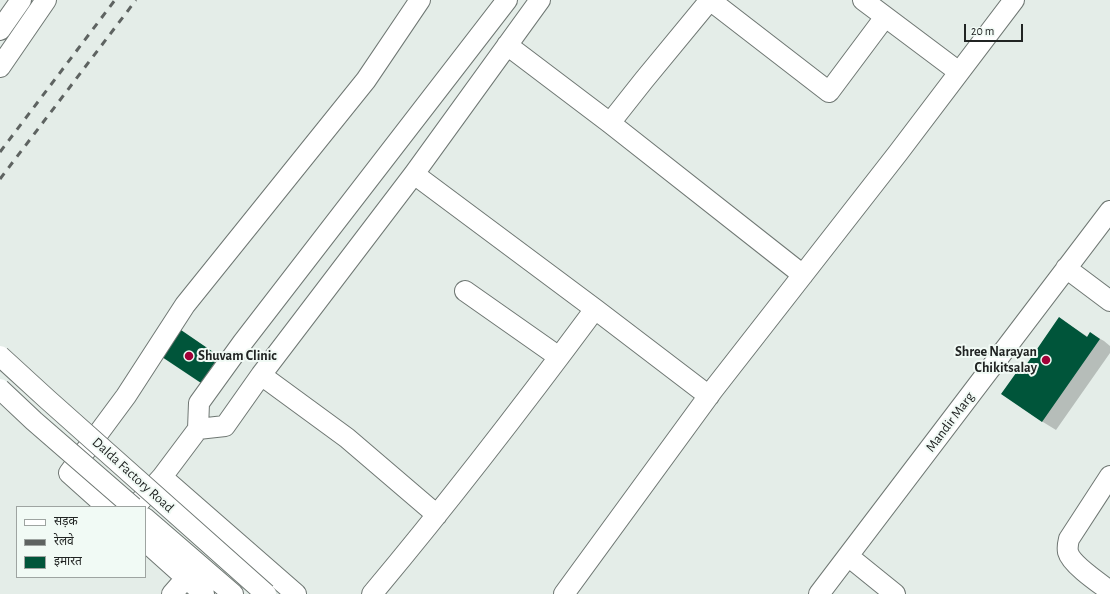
<!DOCTYPE html>
<meta charset="utf-8">
<style>
body{margin:0}
#map{position:relative;width:1110px;height:594px;overflow:hidden;background:#e4ede8;font-family:"Alegreya Sans","Noto Sans Devanagari",sans-serif}
canvas{display:block}
.legend{position:absolute;left:16px;top:506px;width:130px;height:72px;box-sizing:border-box;background:#f1faf5;border:1px solid #9ea4a1;margin:0;padding:5px 7px;list-style:none;font-size:12px;color:#212423}
.legend li{display:flex;align-items:center;gap:8px;height:20px}
.legend b{width:20px;border:1px solid #9ea4a1}
.scale{position:absolute;left:964px;top:24px;width:59px;height:18px;box-sizing:border-box;border:2px solid #212423;border-top:0;padding-left:5px;font-size:12px;line-height:14px;white-space:nowrap;color:#212423;-webkit-text-stroke:3px #f1faf5;paint-order:stroke}
</style>
<div id="map">
<canvas width="1110" height="594"></canvas>
<ul class="legend">
<li><b style="height:5px;background:#fff"></b>सड़क</li>
<li><b style="height:5px;background:#5e6361"></b>रेलवे</li>
<li><b style="height:11px;background:#00553a"></b>इमारत</li>
</ul>
<div class="scale">20 m</div>
</div>
<script>
const c = document.querySelector('canvas').getContext('2d');
c.lineJoin = 'round';
function fillPath(path, color) {
  c.fillStyle = color;
  c.fill(path, 'evenodd');
}
function trace(path, color, width, dash) {
  c.strokeStyle = color;
  c.lineWidth = width;
  c.lineCap = dash ? 'butt' : 'round';
  c.setLineDash(dash || []);
  c.stroke(path);
}
function label(font, color, halo, rows, align = 'center') {
  c.font = font + ' "Alegreya Sans",sans-serif';
  c.lineWidth = 4;
  c.setLineDash([]);
  c.textBaseline = 'middle';
  c.strokeStyle = halo;
  c.fillStyle = color;
  for (const [text, x, y, turn = 0] of rows) {
    c.save();
    c.translate(x, y);
    c.rotate((+turn || 0) * Math.PI / 180);
    c.textAlign = isNaN(turn) ? turn : align;
    if (halo) c.strokeText(text, 0, 0);
    c.fillText(text, 0, 0);
    c.restore();
  }
}
fillPath(new Path2D(`
 M1059 318 1088 337 1090 333 1104 341 1110 346V353L1056 430 1043 422 1002 393 1024 369Z
 M190 337 228 362 211 388 201 383Z`), '#0003');
fillPath(new Path2D(`
 M1059 317 1087 337 1090 332 1100 339 1042 422 1001 394 1021 366 1024 368Z
 M181 330 219 356 201 383 162 357Z`), '#00553a');
const minor = new Path2D(`
 M863 0 959 72
 M0 30 21 0
 M507 45 610 123 803 275
 M0 67 46 0
 M610 123 644 80 710 0 829 92 885 17
 M414 174 595 309 709 396
 M1066 268 1110 301
 M465 291 559 357
 M261 375 347 438 437 515
 M198 429 225 426 261 375 414 174 540 0
 M1110 476 1069 539C1068 543 1067 547 1068 552 1071 564 1099 583 1110 591
 M162 477 198 429 199 403 243 342 507 0
 M107 507 69 473 126 396 185 305 366 80 420 0
 M135 507 162 477 296 594
 M145 518 233 594
 M145 541 204 594
 M848 556 895 594
 M172 594 186 578
 M372 594C450 501 523 406 595 309
 M564 594 713 390 898 153 1014 0
 M819 594 1110 211`);
trace(minor, '#6f7773', 22);
trace(minor, '#fff', 20);
trace(new Path2D(`
 M0 152 115 0
 M0 179 136 0`), '#5e6361', 3, [7, 7]);
const minorBridge = new Path2D(`
 M0 356 47 399 266 594
 M0 389 34 421 133 507`);
trace(minorBridge, '#6f7773', 22, []);
trace(minorBridge, '#fff', 20);
for (const [x, y, r, color] of [
 [189,356,5,"#a10137"],
 [1046,360,5,"#a10137"]
]) {
  const dot = new Path2D();
  dot.arc(x, y, r, 0, 2 * Math.PI);
  c.fillStyle = color;
  c.fill(dot);
  trace(dot, '#f1faf5', 1.5);
}
label('bold 14px', '#212423', '#f1faf5', [
 ["Shree Narayan",1037,352],
 ["Chikitsalay",1037,368],
 ["Shuvam Clinic",198,356,"left"]
], 'right');
label('14px', '#212423', '#f1faf5', [
 ["Mandir Marg",950,422,-53],
 ["Dalda Factory Road",133,475,42]
]);
</script>
